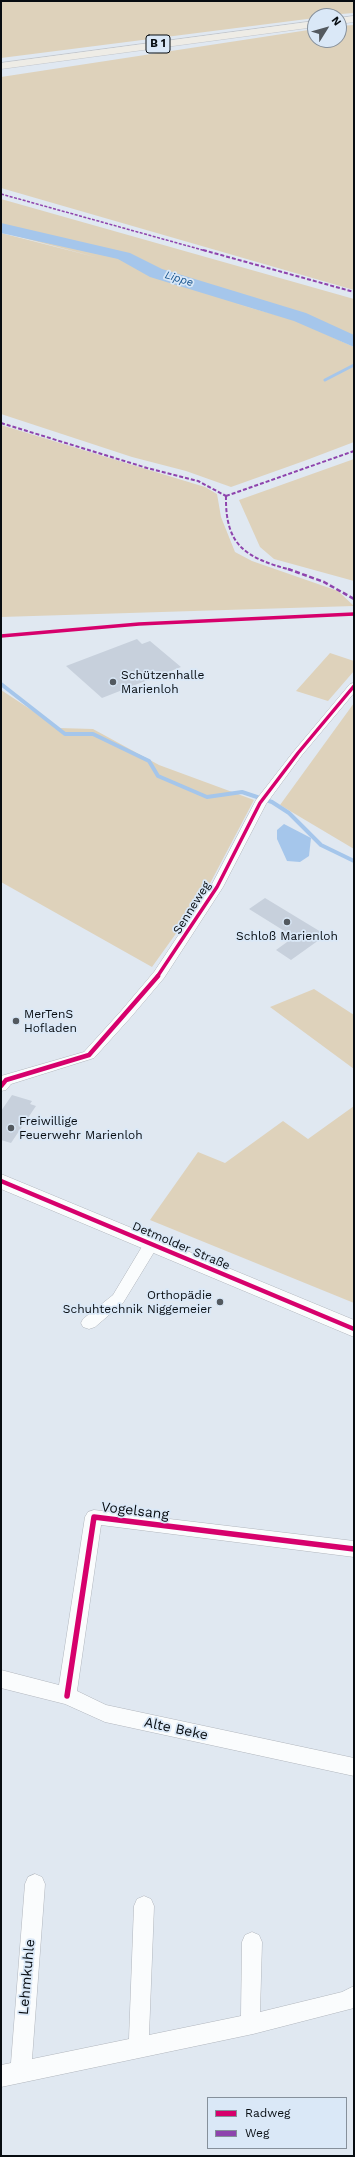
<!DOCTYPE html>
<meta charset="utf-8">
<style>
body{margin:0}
#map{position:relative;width:355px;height:2157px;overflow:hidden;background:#e0e8f1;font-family:"Work Sans",sans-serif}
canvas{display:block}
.frame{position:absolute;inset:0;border:2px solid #070c11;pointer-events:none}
.legend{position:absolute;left:207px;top:2097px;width:140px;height:52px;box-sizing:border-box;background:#dae8f7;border:1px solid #86909b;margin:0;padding:5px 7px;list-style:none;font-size:12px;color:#070c11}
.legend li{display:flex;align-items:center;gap:8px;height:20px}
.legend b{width:20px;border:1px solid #86909b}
.north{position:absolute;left:307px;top:8px;width:40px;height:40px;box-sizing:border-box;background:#dae8f7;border:1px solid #86909b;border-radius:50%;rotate:53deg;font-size:11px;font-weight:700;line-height:16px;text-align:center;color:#070c11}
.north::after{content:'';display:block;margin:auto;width:14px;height:18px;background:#53595f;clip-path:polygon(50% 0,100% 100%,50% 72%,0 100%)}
</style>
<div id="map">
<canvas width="355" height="2157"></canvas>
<div class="frame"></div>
<ul class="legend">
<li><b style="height:5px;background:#d6006c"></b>Radweg</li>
<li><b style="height:5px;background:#8e44ad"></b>Weg</li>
</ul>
<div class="north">N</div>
</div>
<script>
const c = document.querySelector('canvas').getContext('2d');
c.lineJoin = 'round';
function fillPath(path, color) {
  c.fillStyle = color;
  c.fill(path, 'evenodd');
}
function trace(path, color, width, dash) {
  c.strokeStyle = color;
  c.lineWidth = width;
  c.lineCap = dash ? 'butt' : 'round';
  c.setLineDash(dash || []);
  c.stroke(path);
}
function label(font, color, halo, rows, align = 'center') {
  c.font = font + ' "Work Sans",sans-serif';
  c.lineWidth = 3.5;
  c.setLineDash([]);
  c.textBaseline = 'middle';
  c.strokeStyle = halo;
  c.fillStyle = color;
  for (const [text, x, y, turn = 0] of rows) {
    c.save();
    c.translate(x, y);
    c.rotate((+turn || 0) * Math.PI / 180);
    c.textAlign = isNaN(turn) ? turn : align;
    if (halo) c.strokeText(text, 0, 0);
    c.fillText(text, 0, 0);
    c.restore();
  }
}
fillPath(new Path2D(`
 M1 1H354V13L315 16V18L1 58Z
 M354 25V290L1 188V77L315 29V40H339V26Z
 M1 199 354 299V346L297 320 233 303 295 320 354 347V442L304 461 231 487 186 471 132 457 1 414V233L99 258 1 232Z
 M1 425 205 487 217 494 221 517 235 552 252 561 338 591 354 606 1 617Z
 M354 459V581L274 559 260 547 239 500Z
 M330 653 354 661V671L328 701 296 691Z
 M1 690 59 728 93 729 159 765 254 800 205 893 152 967 1 882Z
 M354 703V849L280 805Z
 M314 989 354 1015V1069L270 1007Z
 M354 1106V1303L150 1220 198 1152 225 1163 283 1121 308 1139Z`), '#ded2bb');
fillPath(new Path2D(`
 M284 824 311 838 309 856 300 862 287 861 277 839V830Z`), '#a5c6eb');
trace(new Path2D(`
 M325 380 354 365`), '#a5c6eb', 3);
trace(new Path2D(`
 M1 684 65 734H93L149 761 158 776 207 797 242 792 272 802 289 813 321 845 354 861`), '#a5c6eb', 4);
fillPath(new Path2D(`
 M1 223 130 253 162 269 306 313 354 335V347L294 321 150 277 118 259 1 233Z`), '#a5c6eb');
fillPath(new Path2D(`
 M137 639 142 644 150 641 181 667 102 698 66 666Z
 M265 898 326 935 291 960 276 950 294 937 249 909Z
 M12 1095 32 1101 30 1104 36 1106 11 1143 1 1140V1111Z`), '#c7d0dc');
const minor = new Path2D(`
 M354 683V693L302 755 266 804 223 887 164 978 131 1017 94 1058 11 1084 6 1090 1 1091V1076L84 1052 121 1011 154 972 211 886 256 800 294 751 350 684Z
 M151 1238 156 1240 159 1244 123 1303 95 1327 89 1329 83 1327 81 1323 83 1319 113 1295 146 1240Z
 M94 1510 354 1541V1557L101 1525 77 1691 106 1705 354 1758V1776L105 1722 65 1704 1 1688V1670L59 1685 85 1517 88 1512Z
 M35 1874 42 1877 45 1884 32 2059 129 2039 134 1906 137 1899 144 1896 151 1899 154 1906 149 2035 241 2016 242 1942 245 1935 252 1932 259 1935 262 1942 260 2012 342 1992 354 1986V2008L253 2034 1 2087V2065L11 2063 25 1884 28 1877Z`);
const tertiary = new Path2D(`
 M1 1174 354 1320V1337L1 1189Z`);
const trunk = new Path2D(`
 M354 16V22L339 24V18Z
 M315 21V27L1 69V63Z`);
trace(minor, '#b1b6bd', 1);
trace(tertiary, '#b1b6bd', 1);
trace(trunk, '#c2c6cb', 1);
fillPath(minor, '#fafcfd');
fillPath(tertiary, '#fafcfd');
fillPath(trunk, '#eeece6');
trace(new Path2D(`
 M1 194 206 251`), '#8e44ad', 1.5, [3, 1.5]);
trace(new Path2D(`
 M203 250 354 292
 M1 423 147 468 198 481 226 496
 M226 496C225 547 247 558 291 570
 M226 496 354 451`), '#8e44ad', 2, [4, 2]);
trace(new Path2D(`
 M288 569 324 582 354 599`), '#8e44ad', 2.5, [5, 2.5]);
trace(new Path2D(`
 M1 636 139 624 354 614
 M157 977 217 887 260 803 298 753 354 686`), '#d6006c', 3.5);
trace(new Path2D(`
 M1 1086 6 1080 89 1055 158 976
 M1 1181 354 1329`), '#d6006c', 4.5);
trace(new Path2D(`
 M67 1696 94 1517 354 1549`), '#d6006c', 5.5);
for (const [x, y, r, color] of [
 [113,682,4,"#53595f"],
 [287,922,4,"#53595f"],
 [16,1021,4,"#53595f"],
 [11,1128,4,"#53595f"],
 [220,1302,4,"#53595f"]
]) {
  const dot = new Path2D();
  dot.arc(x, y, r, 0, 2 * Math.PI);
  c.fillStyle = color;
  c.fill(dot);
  trace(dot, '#dae8f7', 1.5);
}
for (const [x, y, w] of [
 [158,44,24]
]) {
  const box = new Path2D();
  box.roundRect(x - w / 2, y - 9, w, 18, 3);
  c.fillStyle = '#dae8f7';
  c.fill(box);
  trace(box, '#070c11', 1);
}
label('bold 11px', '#070c11', null, [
 ["B 1",158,44]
]);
label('italic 11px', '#17548e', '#dae8f7', [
 ["Lippe",179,279,17]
]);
label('12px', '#070c11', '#dae8f7', [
 ["Schützenhalle",121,675],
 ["Marienloh",121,689],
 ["Schloß Marienloh",287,936,"center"],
 ["MerTenS",24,1014],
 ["Hofladen",24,1028],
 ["Freiwillige",19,1121],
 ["Feuerwehr Marienloh",19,1135],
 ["Orthopädie",212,1295,"right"],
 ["Schuhtechnik Niggemeier",212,1309,"right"]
], 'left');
label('12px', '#070c11', '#dae8f7', [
 ["Senneweg",192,908,-58],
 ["Detmolder Straße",181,1246,23]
]);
label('14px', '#070c11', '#dae8f7', [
 ["Vogelsang",135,1511,7],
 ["Alte Beke",176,1729,12],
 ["Lehmkuhle",27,1977,-85]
]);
</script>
